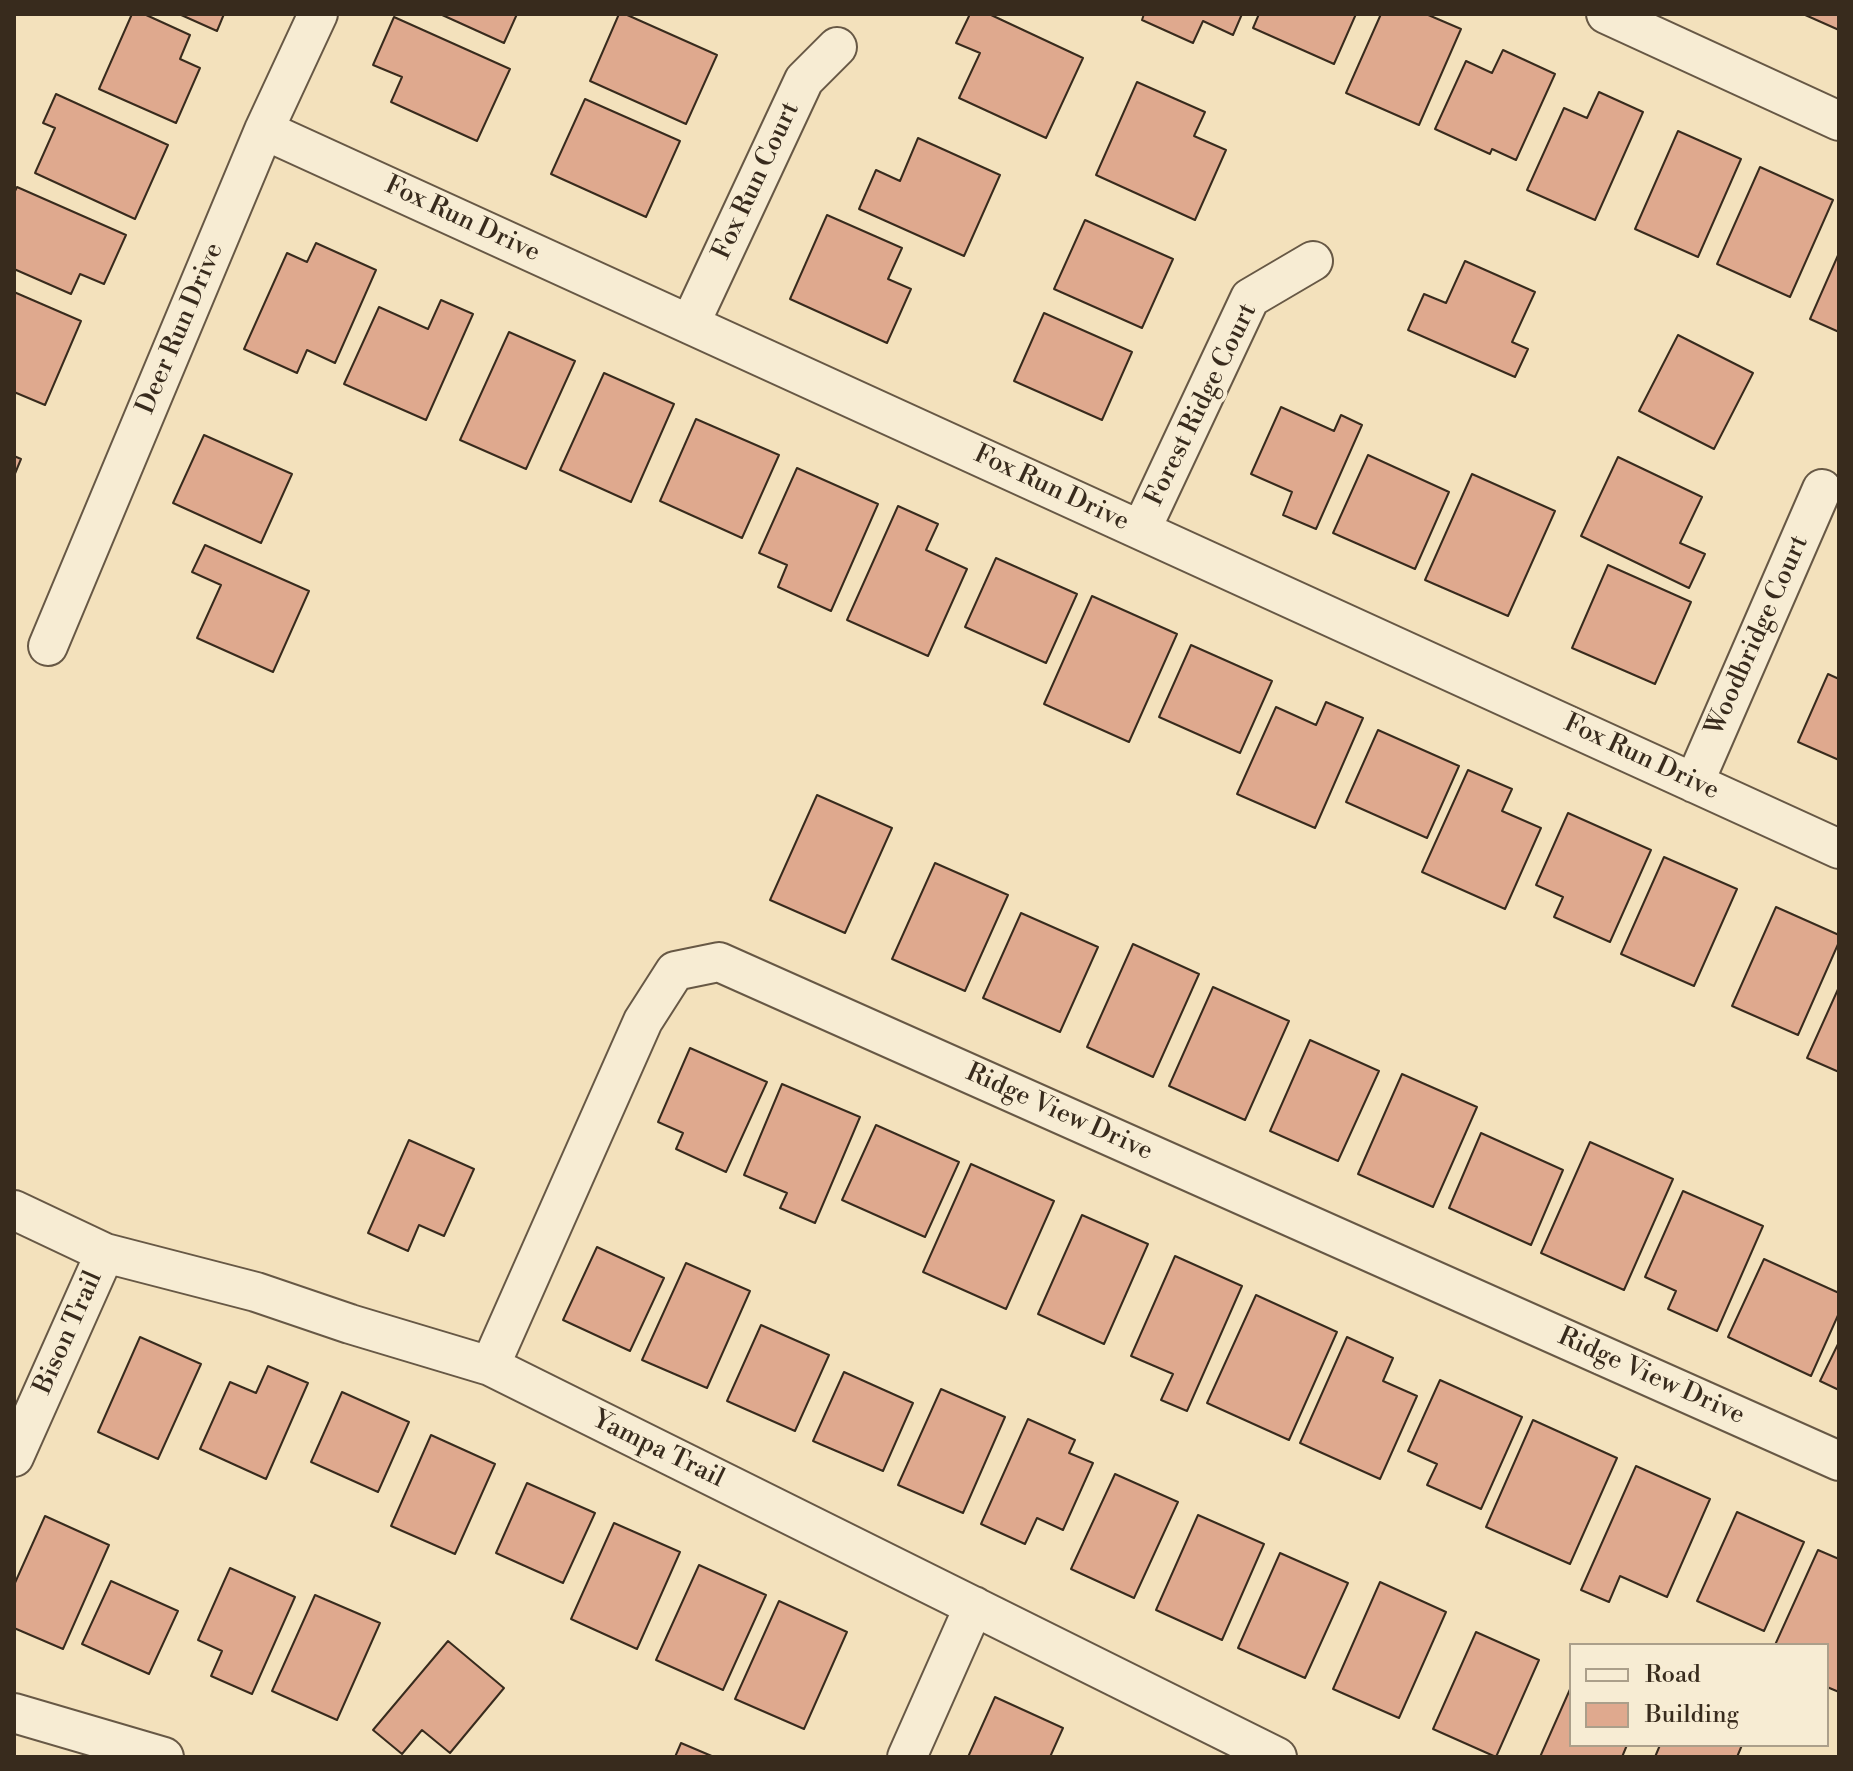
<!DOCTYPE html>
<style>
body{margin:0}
#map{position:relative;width:1853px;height:1771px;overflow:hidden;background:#f3e1bc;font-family:"Libre Bodoni",serif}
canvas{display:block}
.frame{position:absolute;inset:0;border:16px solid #382b1d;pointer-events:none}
.legend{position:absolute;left:1569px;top:1643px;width:260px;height:104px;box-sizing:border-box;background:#f7ecd3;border:2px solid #ab9f8a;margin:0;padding:10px 14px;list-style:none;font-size:24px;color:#382b1d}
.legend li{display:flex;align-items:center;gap:16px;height:40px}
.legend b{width:40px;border:2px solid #ab9f8a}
</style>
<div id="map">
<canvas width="1853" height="1771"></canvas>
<div class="frame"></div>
<ul class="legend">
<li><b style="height:10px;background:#f7ecd3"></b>Road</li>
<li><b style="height:22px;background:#dfa98e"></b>Building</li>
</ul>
</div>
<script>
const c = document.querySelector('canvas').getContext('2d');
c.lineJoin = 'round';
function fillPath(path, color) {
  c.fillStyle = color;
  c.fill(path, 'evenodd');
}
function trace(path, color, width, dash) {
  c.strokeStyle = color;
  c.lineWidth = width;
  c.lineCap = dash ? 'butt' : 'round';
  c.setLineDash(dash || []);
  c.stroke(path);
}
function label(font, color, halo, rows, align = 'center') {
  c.font = font + ' "Libre Bodoni",serif';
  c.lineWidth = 8;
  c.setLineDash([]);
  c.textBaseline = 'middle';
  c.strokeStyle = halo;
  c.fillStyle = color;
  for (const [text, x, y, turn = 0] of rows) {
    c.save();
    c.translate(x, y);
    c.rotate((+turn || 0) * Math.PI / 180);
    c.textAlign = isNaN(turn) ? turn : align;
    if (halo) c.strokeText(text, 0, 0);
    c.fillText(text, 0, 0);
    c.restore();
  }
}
const building = new Path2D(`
 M132 14H144L190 35 180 59 200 68 176 123 99 89Z
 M179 14H224L217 31Z
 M440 14H517L504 43Z
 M619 14H625L717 55 686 124 590 81Z
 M970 14H989L1083 58 1046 138 959 98 980 53 956 43Z
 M1144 14H1242L1233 35 1203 21 1193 43 1142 20Z
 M1259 14H1356L1334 64 1253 28Z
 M1381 14H1426L1461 29 1419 125 1346 93Z
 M1803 14H1839V30Z
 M394 17 510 69 477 141 391 102 402 77 373 65Z
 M1503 50 1555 74 1516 160 1492 149 1490 154 1435 129 1466 61 1492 73Z
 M1137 82 1205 112 1194 136 1226 150 1195 220 1096 175Z
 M1599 92 1643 112 1595 220 1527 190 1564 108 1587 118Z
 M56 94 168 145 135 219 35 173 55 128 43 123Z
 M585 99 680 141 646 217 551 174Z
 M1678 131 1741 159 1698 257 1635 229Z
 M918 138 1000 175 964 256 859 209 876 170 900 181Z
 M1760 167 1833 200 1790 297 1717 264Z
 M17 187 126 235 104 284 80 274 71 294 14 269V193Z
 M827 215 902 248 888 279 911 289 887 343 790 299Z
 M1085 220 1173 259 1142 328 1054 289Z
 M316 243 376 270 335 363 307 350 297 373 244 349 287 253 307 262Z
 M1839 253V332L1810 319Z
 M1465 261 1535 292 1512 342 1528 349 1515 377 1408 330 1424 294 1446 303Z
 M14 292 81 321 45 405 14 392Z
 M441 300 473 314 426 420 344 384 379 307 428 329Z
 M1044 313 1132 352 1102 420 1014 381Z
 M509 332 575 361 526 469 460 440Z
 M1678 335 1753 373 1714 449 1639 411Z
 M604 373 674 404 631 502 560 470Z
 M1281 407 1334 431 1341 415 1362 425 1316 529 1283 515 1292 492 1251 474Z
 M696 419 779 455 742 538 660 501Z
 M204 435 292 474 261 543 173 503Z
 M1368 455 1449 492 1415 569 1333 533Z
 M14 456 21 459 14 476Z
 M1618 457 1702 497 1680 543 1705 554 1689 588 1581 536Z
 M797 468 878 504 831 611 778 587 787 565 759 553Z
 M1472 474 1555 511 1508 616 1425 580Z
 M898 506 938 524 926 550 967 569 928 656 847 620Z
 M205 545 309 591 273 672 197 638 221 585 192 572Z
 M996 558 1077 594 1046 663 965 627Z
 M1608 565 1691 602 1655 684 1572 648Z
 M1092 596 1177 634 1129 742 1044 704Z
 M1191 645 1272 681 1240 753 1159 717Z
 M1828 674 1839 679V760L1798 742Z
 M1326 702 1363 718 1315 828 1237 794 1276 707 1316 725Z
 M1378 730 1459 766 1427 838 1346 802Z
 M1468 770 1512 789 1502 811 1541 828 1505 909 1422 872Z
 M817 795 892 828 845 933 770 900Z
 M1568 813 1651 850 1610 942 1554 917 1563 897 1536 885Z
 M1664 857 1737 889 1694 986 1621 954Z
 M935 863 1008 895 965 991 892 959Z
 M1776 907 1839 935V942L1798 1035 1732 1006Z
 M1021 913 1098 947 1060 1032 983 998Z
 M1133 944 1199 974 1153 1077 1087 1047Z
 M1213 987 1289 1021 1245 1120 1169 1086Z
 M1839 987V1072L1807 1058Z
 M1310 1040 1379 1071 1338 1161 1270 1131Z
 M690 1048 767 1082 726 1172 676 1149 683 1133 658 1122Z
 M1402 1074 1477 1107 1433 1207 1358 1174Z
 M782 1084 860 1117 815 1223 780 1208 787 1193 744 1175Z
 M876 1125 959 1162 925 1237 842 1200Z
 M1481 1133 1563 1170 1531 1245 1449 1208Z
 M409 1140 474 1169 444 1236 419 1225 408 1251 368 1233Z
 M1590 1142 1673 1179 1624 1290 1541 1253Z
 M971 1164 1054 1201 1006 1309 923 1272Z
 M1683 1191 1763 1226 1717 1331 1668 1309 1676 1291 1645 1277Z
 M1082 1215 1148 1244 1104 1344 1038 1314Z
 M597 1247 664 1278 630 1351 563 1320Z
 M1175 1256 1242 1286 1187 1411 1161 1400 1173 1374 1131 1356Z
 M1764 1259 1839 1293V1313L1811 1376 1728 1337Z
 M686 1263 750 1291 707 1388 642 1360Z
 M1256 1295 1337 1332 1289 1440 1207 1403Z
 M761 1325 829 1355 795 1431 727 1401Z
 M140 1337 201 1364 158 1459 98 1432Z
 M1347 1337 1393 1358 1383 1381 1417 1396 1380 1479 1300 1443Z
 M1839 1342V1390L1820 1381Z
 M268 1366 308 1383 266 1479 200 1449 230 1382 256 1393Z
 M844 1372 913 1403 883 1471 813 1441Z
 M1440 1380 1522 1417 1481 1509 1427 1485 1437 1464 1408 1451Z
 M941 1389 1005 1417 963 1513 898 1485Z
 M342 1392 409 1422 378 1492 311 1462Z
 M1028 1419 1075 1440 1069 1453 1093 1463 1063 1530 1037 1518 1025 1544 981 1524Z
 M1533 1420 1617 1458 1570 1564 1486 1527Z
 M431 1435 495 1464 455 1554 391 1526Z
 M1636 1466 1710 1499 1667 1597 1620 1576 1609 1602 1581 1590Z
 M1115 1474 1178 1502 1134 1598 1071 1569Z
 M527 1483 595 1513 563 1583 496 1553Z
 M1737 1512 1804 1542 1764 1631 1697 1601Z
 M1198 1515 1264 1544 1222 1640 1156 1610Z
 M45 1516 109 1545 63 1649 14 1628V1585Z
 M614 1523 680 1552 637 1649 571 1619Z
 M1818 1550 1839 1559V1692L1827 1687V1645H1775Z
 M1280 1553 1348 1583 1305 1678 1238 1648Z
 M699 1565 766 1595 723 1690 656 1660Z
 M230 1568 295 1597 252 1694 211 1676 222 1651 198 1640Z
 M111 1581 178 1611 149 1674 82 1644Z
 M1380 1582 1446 1612 1399 1718 1333 1689Z
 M315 1595 380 1623 337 1720 272 1691Z
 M779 1601 847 1632 804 1729 735 1699Z
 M1476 1632 1539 1660 1496 1757 1433 1729Z
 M448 1641 504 1688 450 1753 422 1730 402 1754 373 1730Z
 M1571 1687V1745H1627L1622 1757H1540Z
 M995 1697 1063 1728 1050 1757H968Z
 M681 1743 714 1757H675Z
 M1660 1745H1742L1737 1757H1655Z`);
fillPath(building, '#dfa98e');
trace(building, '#382b1d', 2);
const minor = new Path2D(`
 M1606 14 1839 121
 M264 130 1839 849
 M690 324 804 80 837 47
 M1141 530 1250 298 1313 261
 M48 646 264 130 318 14
 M1694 783 1822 489
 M14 1210 105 1253 256 1292 350 1324 490 1366 1277 1757
 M490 1366 643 1021 675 971 719 962 1839 1461
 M14 1457 105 1253
 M14 1713 164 1757
 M907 1757 974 1606`);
trace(minor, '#675845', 42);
trace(minor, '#f7ecd3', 38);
label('26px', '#382b1d', '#f7ecd3', [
 ["Fox Run Court",757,181,-65],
 ["Fox Run Drive",462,220,25],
 ["Deer Run Drive",181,329,-67],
 ["Forest Ridge Court",1202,405,-64],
 ["Fox Run Drive",1051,489,25],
 ["Woodbridge Court",1758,636,-66],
 ["Fox Run Drive",1641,758,25],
 ["Ridge View Drive",1059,1113,24],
 ["Bison Trail",69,1333,-66],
 ["Ridge View Drive",1651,1377,24],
 ["Yampa Trail",658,1450,26]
]);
</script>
